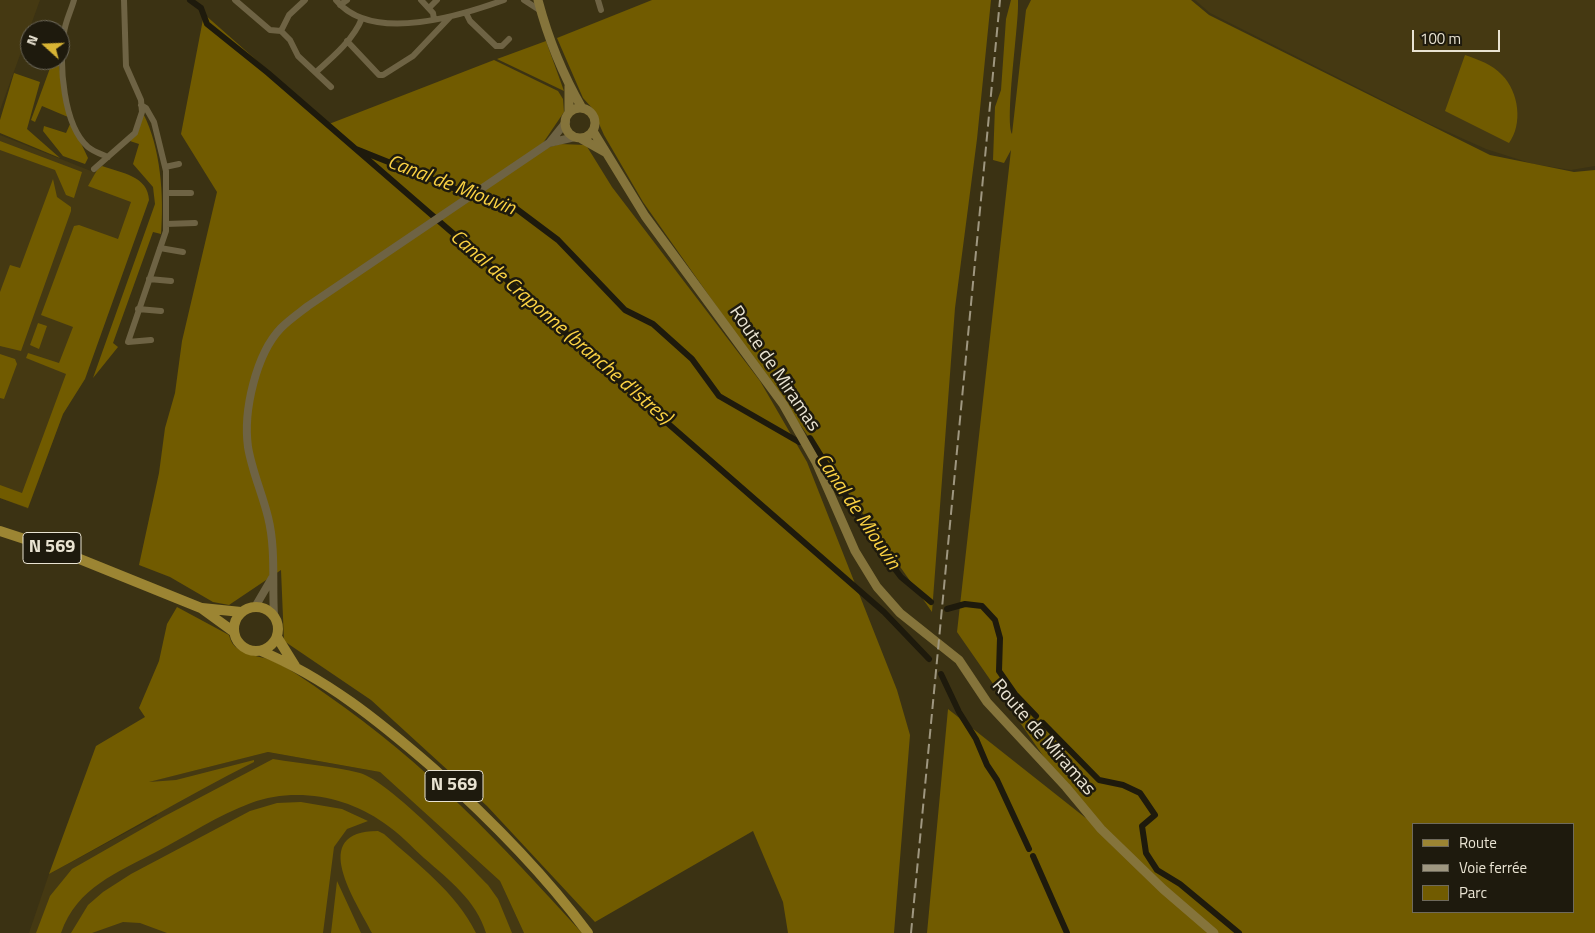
<!DOCTYPE html>
<meta charset="utf-8">
<style>
body{margin:0}
#map{position:relative;width:1595px;height:933px;overflow:hidden;background:#3b3213;font-family:"Titillium Web",sans-serif}
canvas{display:block}
.legend{position:absolute;left:1412px;top:823px;width:162px;height:90px;box-sizing:border-box;background:#1e1a0d;border:1px solid #6f6a5c;margin:0;padding:6px 9px;list-style:none;font-size:15px;color:#e9e3d2}
.legend li{display:flex;align-items:center;gap:10px;height:25px}
.legend b{width:25px;border:1px solid #6f6a5c}
.north{position:absolute;left:20px;top:20px;width:50px;height:50px;box-sizing:border-box;background:#1e1a0d;border:1px solid #6f6a5c;border-radius:50%;rotate:290deg;font-size:14px;font-weight:700;line-height:20px;text-align:center;color:#e9e3d2}
.north::after{content:'';display:block;margin:auto;width:18px;height:22px;background:#d8b434;clip-path:polygon(50% 0,100% 100%,50% 72%,0 100%)}
.scale{position:absolute;left:1412px;top:30px;width:88px;height:22px;box-sizing:border-box;border:2px solid #e9e3d2;border-top:0;padding-left:6px;font-size:15px;line-height:18px;white-space:nowrap;color:#e9e3d2;-webkit-text-stroke:4px #1e1a0d;paint-order:stroke}
</style>
<div id="map">
<canvas width="1595" height="933"></canvas>
<ul class="legend">
<li><b style="height:6px;background:#9c8533"></b>Route</li>
<li><b style="height:6px;background:#9f9780"></b>Voie ferrée</li>
<li><b style="height:14px;background:#715b00"></b>Parc</li>
</ul>
<div class="north">N</div>
<div class="scale">100 m</div>
</div>
<script>
const c = document.querySelector('canvas').getContext('2d');
c.lineJoin = 'round';
function fillPath(path, color) {
  c.fillStyle = color;
  c.fill(path, 'evenodd');
}
function trace(path, color, width, dash) {
  c.strokeStyle = color;
  c.lineWidth = width;
  c.lineCap = dash ? 'butt' : 'round';
  c.setLineDash(dash || []);
  c.stroke(path);
}
function label(font, color, halo, rows, align = 'center') {
  c.font = font + ' "Titillium Web",sans-serif';
  c.lineWidth = 5;
  c.setLineDash([]);
  c.textBaseline = 'middle';
  c.strokeStyle = halo;
  c.fillStyle = color;
  for (const [text, x, y, turn = 0] of rows) {
    c.save();
    c.translate(x, y);
    c.rotate((+turn || 0) * Math.PI / 180);
    c.textAlign = isNaN(turn) ? turn : align;
    if (halo) c.strokeText(text, 0, 0);
    c.fillText(text, 0, 0);
    c.restore();
  }
}
fillPath(new Path2D(`
 M0 0H40L0 110Z
 M1195 0H1595V166L1571 170 1533 164 1486 149 1430 124 1210 13Z
 M0 135 144 192 28 509 0 498Z
 M268 752 380 772 500 881 524 933H29L49 874 157 816 140 784Z`), '#453912');
fillPath(new Path2D(`
 M652 0H991L977 139 955 308 932 612 643 202 604 135 592 108 583 98 557 38Z
 M1011 0H1018V6C1018 29 1005 120 1012 134L1026 10 1031 0H1191L1209 15 1490 155 1574 172 1595 170V933H927L948 709 1087 819 957 632 1011 150 1004 163 993 160 995 107 1001 90 1006 19ZM1414 824H1574V912H1414Z
 M204 14 329 124 494 60 558 91 563 99 564 112 541 146 543 149 560 144 586 145 612 187 760 381 807 462 897 690 910 735 894 933H788L783 902 753 831 595 922 487 806 371 700 284 641 281 570 229 605 213 602 170 577 139 565 159 473 165 428 175 393 182 341 217 192 181 134Z
 M546 41 564 91 497 59Z
 M1465 55C1479 60 1492 64 1502 75 1519 92 1523 124 1509 143L1445 111Z
 M53 60H58L68 117 42 106 35 122 31 120Z
 M14 73 40 82 27 129 60 158 0 133V120Z
 M143 113C161 148 164 196 161 234L153 232 113 343 118 347 93 378 155 204 153 187 133 164 139 144 130 141 139 129Z
 M71 122 88 158 85 164 63 156 43 131 44 126 66 133Z
 M0 141 82 172 74 198 66 195 55 170 0 150Z
 M102 166C122 173 148 176 149 200L85 379 63 414 28 508 0 498V485L22 493 66 374 26 358 28 353 59 363 73 327 41 315 74 226 79 225 118 239 131 202 88 186 97 170Z
 M53 179 57 197 71 207V211L21 351 0 346V292L10 265 20 268Z
 M38 323 47 326 39 349 30 345Z
 M0 354 15 359 17 364 4 399 0 398Z
 M177 607 229 635C231 642 233 646 240 650 251 657 264 656 275 662 294 671 310 683 327 695 426 763 502 845 582 933H524L500 881 380 772 268 752 149 782 176 780 254 760V762C185 797 118 837 49 874L96 746 145 717 139 708 159 661 167 624Z
 M273 759C302 764 332 766 360 773 390 782 464 860 488 885L498 899 512 933H486C476 900 449 880 424 858 411 846 399 833 384 823 346 796 295 787 251 803 218 815 187 836 156 852 117 873 77 887 61 933H36L50 896 72 869 163 817Z
 M301 802 342 809 368 821 347 829 334 847 323 933H167L140 923 123 922 92 933H71L88 905 103 892 131 874 250 811 277 803Z
 M378 831 384 834C417 864 456 892 476 933H372C356 901 307 831 378 831Z
 M337 881 361 933H331Z`), '#715b00');
trace(new Path2D(`
 M190 0 201 8 207 24 268 73 545 313 578 345 884 612 929 659
 M356 149 453 188 514 207 558 240 625 310 653 324 692 359 719 396 799 442
 M808 439 810 438 875 543 901 577 931 602
 M947 609 965 604 982 606 995 620 1000 638 999 671 1015 694 1036 716
 M941 674 959 712 976 739 987 765 997 780 1029 849
 M1043 723 1099 780 1123 785 1140 793 1155 815 1142 826 1146 853 1157 870 1180 884 1239 933
 M1033 856 1067 933`), '#1e1a0c', 6);
trace(new Path2D(`
 M74 0C71 11 65 22 64 33 59 64 63 125 88 147 94 152 101 154 108 157
 M235 0 270 30 281 31 289 15 305 0
 M336 0C372 44 460 16 504 0
 M421 0 433 13 434 19
 M524 0 541 11
 M598 0 601 10
 M340 5 347 0
 M429 8 437 0
 M466 13 470 21 496 46H502L509 39
 M281 31 290 40 298 56 331 87
 M347 41 379 75H383L413 56 450 17
 M316 72C333 57 354 39 362 18
 M141 105 146 108 154 122 166 171V231L128 342 151 340
 M165 167 179 164
 M94 169 135 133 142 112 141 100 126 66 124 0
 M166 193H191
 M166 224 195 223
 M160 248 183 252
 M149 279 171 281
 M138 309 161 311`), '#6e6344', 6);
trace(new Path2D(`
 M550 142 566 122
 M255 607 272 578
 M274 616C272 582 276 549 268 517 262 493 252 471 248 447 243 411 256 354 281 328 289 320 299 313 308 306L549 143 575 137`), '#6e6344', 8);
trace(new Path2D(`
 M538 0C548 38 563 75 582 108
 M569 86V113
 M565 123a15 15 0 1 1 30 0a15 15 0 1 1-30 0Z
 M593 131 645 216 783 404 816 462 855 551 877 587 900 613 959 660 987 702 1066 787 1101 829 1163 889 1214 933
 M580 138 605 152`), '#85743b', 9);
trace(new Path2D(`
 M0 531 55 549 201 608 234 632
 M234 629a22 22 0 1 1 44 0a22 22 0 1 1-44 0Z
 M202 608 241 612
 M277 637 295 666
 M261 651C326 678 380 722 433 768 489 818 543 872 588 933`), '#9c8533', 10);
trace(new Path2D(`
 M911 933 1000 0`), '#9f9780', 2, [10, 5]);
for (const [x, y, w] of [
 [52,548,58],
 [454,786,58]
]) {
  const box = new Path2D();
  box.roundRect(x - w / 2, y - 15.5, w, 31, 4);
  c.fillStyle = '#1e1a0d';
  c.fill(box);
  trace(box, '#e9e3d2', 1);
}
label('bold 18px', '#e9e3d2', null, [
 ["N 569",52,548],
 ["N 569",454,786]
]);
label('19px', '#e9e3d2', '#1e1a0d', [
 ["Route de Miramas",774,369,56],
 ["Route de Miramas",1043,738,49]
]);
label('italic 20px', '#fbd243', '#1e1a0d', [
 ["Canal de Miouvin",451,186,21],
 ["Canal de Craponne (branche d'Istres)",560,328,41],
 ["Canal de Miouvin",857,512,56]
]);
</script>
